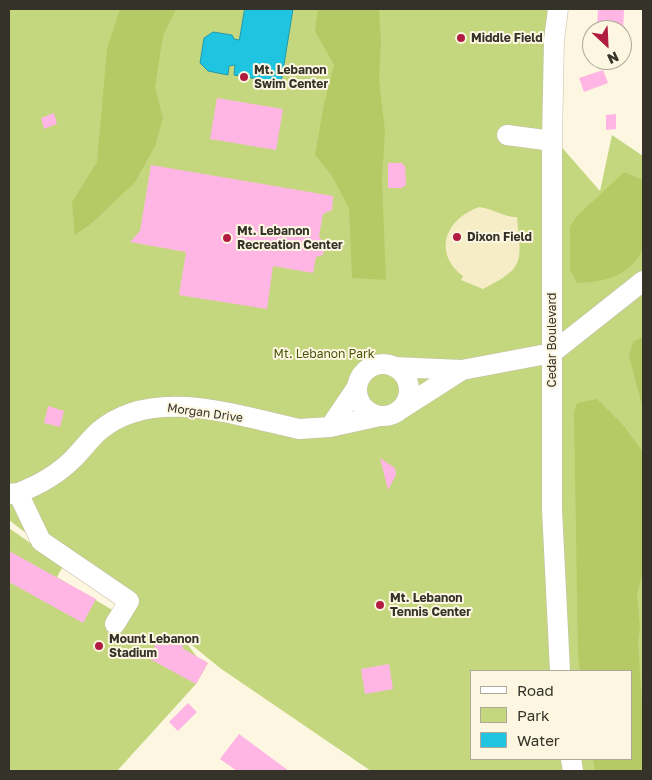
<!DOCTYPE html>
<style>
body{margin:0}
#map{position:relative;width:652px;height:780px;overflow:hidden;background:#fdf6e1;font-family:"Golos Text",sans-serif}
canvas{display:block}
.frame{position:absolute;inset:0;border:10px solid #35322a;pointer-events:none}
.legend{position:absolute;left:470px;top:670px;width:162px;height:90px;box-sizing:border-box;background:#fdf6e1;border:1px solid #ada898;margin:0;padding:6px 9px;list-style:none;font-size:15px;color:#35322a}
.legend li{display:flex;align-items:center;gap:10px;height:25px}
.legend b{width:25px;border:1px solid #ada898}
.north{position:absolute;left:582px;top:20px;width:50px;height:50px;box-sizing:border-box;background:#fdf6e1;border:1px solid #ada898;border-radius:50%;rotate:155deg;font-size:14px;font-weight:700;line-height:20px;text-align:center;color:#35322a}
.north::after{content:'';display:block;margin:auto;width:18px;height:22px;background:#b01d41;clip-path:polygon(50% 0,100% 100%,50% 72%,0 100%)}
</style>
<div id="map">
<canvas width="652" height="780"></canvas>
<div class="frame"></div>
<ul class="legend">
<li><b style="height:6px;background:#fff"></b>Road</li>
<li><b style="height:14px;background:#c4d77f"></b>Park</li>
<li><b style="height:14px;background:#1fc5e0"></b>Water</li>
</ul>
<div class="north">N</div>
</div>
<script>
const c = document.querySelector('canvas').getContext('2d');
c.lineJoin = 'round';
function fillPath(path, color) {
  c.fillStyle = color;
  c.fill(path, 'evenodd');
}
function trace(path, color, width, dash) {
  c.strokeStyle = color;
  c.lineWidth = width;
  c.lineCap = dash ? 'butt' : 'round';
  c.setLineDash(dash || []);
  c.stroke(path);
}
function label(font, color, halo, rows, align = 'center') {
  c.font = font + ' "Golos Text",sans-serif';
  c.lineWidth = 4;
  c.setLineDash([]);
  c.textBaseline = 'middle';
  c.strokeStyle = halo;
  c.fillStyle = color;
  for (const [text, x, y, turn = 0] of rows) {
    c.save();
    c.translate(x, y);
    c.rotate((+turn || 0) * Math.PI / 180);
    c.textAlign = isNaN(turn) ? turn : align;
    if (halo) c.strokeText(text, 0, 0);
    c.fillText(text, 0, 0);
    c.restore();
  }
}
fillPath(new Path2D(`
 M9 9H550L544 127 600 191 612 135 643 156V771H371L220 668 182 637 197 657 208 663 196 684 117 771H9V528L63 566 57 577 114 611 129 606 40 544 9 520ZM471 671H631V759H471Z`), '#c4d77f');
fillPath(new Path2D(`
 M120 9H176L163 36 155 87 163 118 155 146 135 182 92 223 75 235 72 202 97 162 107 49Z
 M318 9H379L381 43 379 80 385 131 382 181 386 280 352 278 349 208 332 176 315 155 324 104 334 65 315 31Z
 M624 172 643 180C643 193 647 241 642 250 630 277 603 282 577 283L570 270V227L577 216Z
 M643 337V409L629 356 633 342Z
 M597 399 623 425 643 452V572L637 594 640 627 638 642 643 718V771H595L593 759H631V671H580L578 655 574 413 577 403Z`), '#b5c965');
fillPath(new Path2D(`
 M479 207C493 209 507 218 517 217 521 263 526 267 483 289L461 280 463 276C432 252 446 219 479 207Z`), '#f6edc7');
const water = new Path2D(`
 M245 9H293L281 83 234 75 235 65 229 66 228 75 208 71 200 63 204 38 213 32 232 35 234 39 239 40Z`);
fillPath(water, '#1fc5e0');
trace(water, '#2699a9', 1);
fillPath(new Path2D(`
 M598 9 624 10 623 30H597Z
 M603 70 608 83 584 92 579 78Z
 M217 98 283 109 276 150 210 139Z
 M54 113 57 124 44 129 41 118Z
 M616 114V129L606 130V115Z
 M388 163H402L405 166 406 185 402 188H388Z
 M151 165 333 196 332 210 323 214 319 236 325 246 323 255 316 257 313 273 273 266 267 309 179 295 186 252 130 242 140 231Z
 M48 406 64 411 60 427 44 423Z
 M380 458 395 468 396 475 388 490Z
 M9 551 96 599 83 623 9 582Z
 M163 632 184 644 182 648 208 663 196 684 148 658Z
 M389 664 393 689 365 694 361 669Z
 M188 703 197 712 178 731 169 722Z
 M239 734 289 771H237L220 759Z`), '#ffb6e5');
const minor = new Path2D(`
 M558 9 554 40 552 141V509L560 671
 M507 135 552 141
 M357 390a26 26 0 1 1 52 0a26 26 0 1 1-52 0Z
 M394 367 462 370 552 353 643 281
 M401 409 462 370
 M330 427 357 387
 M18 493C39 485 57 475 73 459 82 450 90 439 99 431 153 385 238 416 299 429L330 427 380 416
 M9 494 18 493 41 541 129 601 115 624
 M571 759 573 771`);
trace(minor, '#c3bda8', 21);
trace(minor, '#fff', 20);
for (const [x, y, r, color] of [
 [461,38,5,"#b01d41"],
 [244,77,5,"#b01d41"],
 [457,237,5,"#b01d41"],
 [227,238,5,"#b01d41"],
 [380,605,5,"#b01d41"],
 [99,646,5,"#b01d41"]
]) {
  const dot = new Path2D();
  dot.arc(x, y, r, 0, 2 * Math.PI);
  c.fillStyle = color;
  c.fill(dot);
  trace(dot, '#fdf6e1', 2);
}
label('bold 12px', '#35322a', '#fdf6e1', [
 ["Middle Field",471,38],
 ["Mt. Lebanon",254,70],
 ["Swim Center",254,84],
 ["Mt. Lebanon",237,231],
 ["Recreation Center",237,245],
 ["Dixon Field",467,237],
 ["Mt. Lebanon",390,598],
 ["Tennis Center",390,612],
 ["Mount Lebanon",109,639],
 ["Stadium",109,653]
], 'left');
label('12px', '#35322a', '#fdf6e1', [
 ["Cedar Boulevard",552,340,-90],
 ["Morgan Drive",205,413,8]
]);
label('12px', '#4b560b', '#fdf6e1', [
 ["Mt. Lebanon Park",324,354]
]);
</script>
